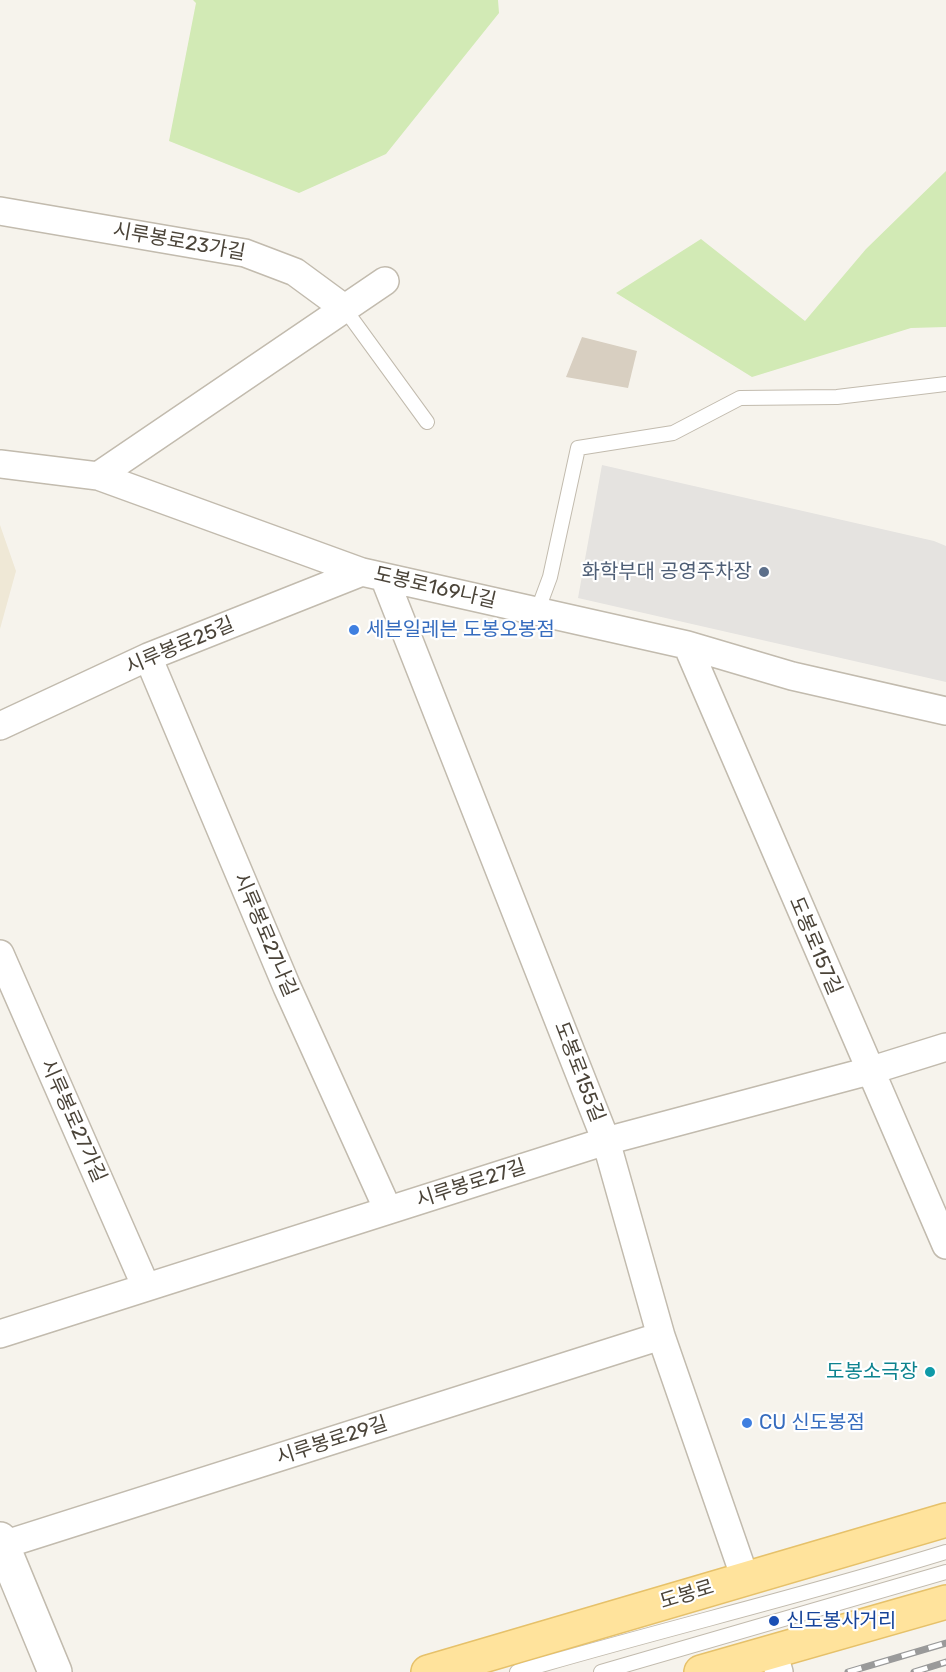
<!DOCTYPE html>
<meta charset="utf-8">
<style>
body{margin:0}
canvas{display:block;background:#f6f3ec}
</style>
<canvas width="946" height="1672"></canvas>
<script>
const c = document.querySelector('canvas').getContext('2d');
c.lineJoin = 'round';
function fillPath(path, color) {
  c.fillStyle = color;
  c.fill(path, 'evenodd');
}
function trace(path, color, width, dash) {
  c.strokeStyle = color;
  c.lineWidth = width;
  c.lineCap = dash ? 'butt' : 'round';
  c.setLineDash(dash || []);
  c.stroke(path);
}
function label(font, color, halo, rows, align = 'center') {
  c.font = font + ' Rubik,"Noto Sans KR",sans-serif';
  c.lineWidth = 4.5;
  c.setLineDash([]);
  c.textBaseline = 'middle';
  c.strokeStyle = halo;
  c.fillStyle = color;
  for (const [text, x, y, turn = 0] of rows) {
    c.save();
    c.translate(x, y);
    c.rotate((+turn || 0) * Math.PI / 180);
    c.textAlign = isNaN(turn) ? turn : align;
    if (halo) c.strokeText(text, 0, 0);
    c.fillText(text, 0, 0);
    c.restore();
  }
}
fillPath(new Path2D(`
 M0 525 16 571 0 629Z`), '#efe8d6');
fillPath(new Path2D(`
 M193 0H498L499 13 386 154 299 193 169 141 196 3Z
 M946 171V327L911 328 752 377 616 293 701 239 805 321 866 249Z`), '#d2eab5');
fillPath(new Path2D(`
 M602 465 934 541 946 546V682L578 598Z`), '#e5e3e0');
fillPath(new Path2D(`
 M582 337 637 351 628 388 566 377Z`), '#d8cfc1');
const service = new Path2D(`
 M344 308 427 422
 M537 612 550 577 578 448 673 433 740 398 837 397 946 384
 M517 1672C659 1630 804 1596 946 1552
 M601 1672 946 1572`);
const minor = new Path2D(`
 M0 211 245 253 295 272 344 308
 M0 464 98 476 362 572 687 645 792 676 946 711
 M98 476 385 281
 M384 577 606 1141 661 1336 745 1578
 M687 645 946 1245
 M148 657 287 987 388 1210
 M0 726 148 657 362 572
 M0 954 146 1287
 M0 1334 606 1141 869 1071 946 1047
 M0 1546 661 1336
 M773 1652 779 1672`);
const tertiary = new Path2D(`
 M0 1539 55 1672`);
const primary = new Path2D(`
 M428 1672 946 1520
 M701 1672 946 1602`);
trace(service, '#c2bbae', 16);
trace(minor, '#c2bbae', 30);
trace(tertiary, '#c2bbae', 36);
trace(primary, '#e6c16a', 36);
trace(service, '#fff', 14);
trace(minor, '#fff', 27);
trace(tertiary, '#fff', 33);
trace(primary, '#ffe39c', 33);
const rail = new Path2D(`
 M848 1672 946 1643
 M914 1672 946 1662`);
trace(rail, '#9a9a9a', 7);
trace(rail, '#fff', 4.5, [14]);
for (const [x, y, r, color] of [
 [764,572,6,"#5c6f8a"],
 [354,630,6,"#3f7fe0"],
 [930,1372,6,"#0f9aa8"],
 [747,1423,6,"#3f7fe0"],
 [774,1621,6,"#1a4fb4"]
]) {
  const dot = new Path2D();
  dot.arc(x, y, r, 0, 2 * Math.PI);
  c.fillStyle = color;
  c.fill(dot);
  trace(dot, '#fff', 2);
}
label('20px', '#4b4439', '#fff', [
 ["시루봉로23가길",179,242,10],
 ["도봉로169나길",435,588,13],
 ["시루봉로25길",180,646,-23],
 ["시루봉로27나길",265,935,67],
 ["도봉로157길",815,946,67],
 ["도봉로155길",579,1072,69],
 ["시루봉로27가길",73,1121,66],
 ["시루봉로27길",471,1184,-18],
 ["시루봉로29길",332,1441,-18],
 ["도봉로",687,1595,-17]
]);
label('20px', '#4e5e75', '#fff', [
 ["화학부대 공영주차장",752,572]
], 'right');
label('20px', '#366cbe', '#fff', [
 ["세븐일레븐 도봉오봉점",366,630],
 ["CU 신도봉점",759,1423]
], 'left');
label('20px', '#0d838f', '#fff', [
 ["도봉소극장",918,1372]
], 'right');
label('20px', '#164399', '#fff', [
 ["신도봉사거리",786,1621]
], 'left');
</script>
